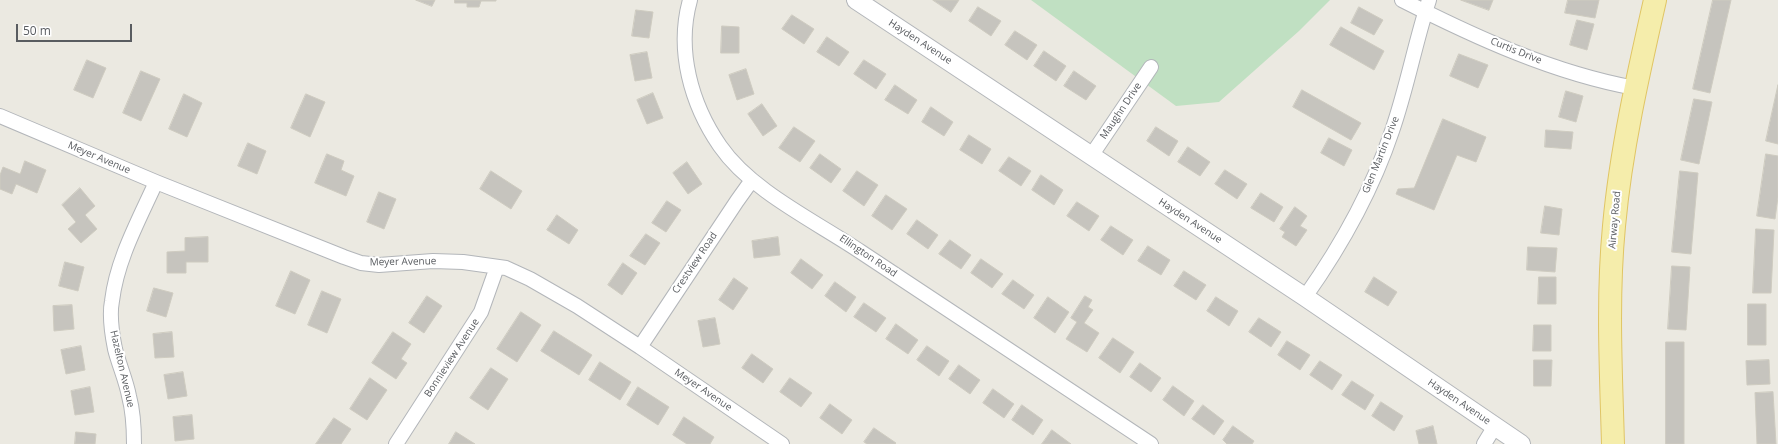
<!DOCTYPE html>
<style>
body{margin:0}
#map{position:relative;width:1778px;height:444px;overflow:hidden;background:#ebe9e1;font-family:"Open Sans",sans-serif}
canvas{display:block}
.scale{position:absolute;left:16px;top:24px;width:116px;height:18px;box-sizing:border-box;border:2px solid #595c60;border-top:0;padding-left:5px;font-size:12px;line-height:14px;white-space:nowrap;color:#595c60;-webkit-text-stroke:3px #fff;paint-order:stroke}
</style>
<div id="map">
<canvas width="1778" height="444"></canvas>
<div class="scale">50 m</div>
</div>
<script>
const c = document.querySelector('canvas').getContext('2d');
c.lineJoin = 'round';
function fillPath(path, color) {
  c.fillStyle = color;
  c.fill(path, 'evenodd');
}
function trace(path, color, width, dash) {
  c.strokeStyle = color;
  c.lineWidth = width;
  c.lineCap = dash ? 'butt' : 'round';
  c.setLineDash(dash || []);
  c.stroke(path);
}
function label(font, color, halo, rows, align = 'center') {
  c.font = font + ' "Open Sans",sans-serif';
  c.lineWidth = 4;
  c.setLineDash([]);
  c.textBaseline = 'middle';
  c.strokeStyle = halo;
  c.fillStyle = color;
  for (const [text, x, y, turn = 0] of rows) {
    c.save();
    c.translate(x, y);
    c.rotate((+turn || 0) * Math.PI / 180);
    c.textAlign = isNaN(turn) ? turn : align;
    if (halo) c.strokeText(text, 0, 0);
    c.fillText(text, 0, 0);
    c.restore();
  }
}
fillPath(new Path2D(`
 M1031 0H1330L1299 31 1219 102 1176 106Z`), '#c0e0c2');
const building = new Path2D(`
 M416 0H435L432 6Z
 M455 0H496V1H481L479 7H467V3H455Z
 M933 0H959L951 12Z
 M1461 0H1493L1489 10Z
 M1568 0H1599L1595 18 1565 13Z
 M1713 0H1731L1710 93 1693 89Z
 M978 7 1001 21 991 36 969 21Z
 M1359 7 1383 20 1374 35 1351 23Z
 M636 10 653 12 649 38 632 36Z
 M792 15 814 29 804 44 782 29Z
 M1577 20 1594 24 1587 50 1570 45Z
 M722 26 739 27V53H721Z
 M1341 27 1384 51 1374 70 1330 45Z
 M1015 31 1037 45 1027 60 1005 45Z
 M827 37 849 52 839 66 817 52Z
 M1044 51 1066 66 1056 81 1034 66Z
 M647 52 652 78 635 81 630 55Z
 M1459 54 1488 65 1478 88 1450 76Z
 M87 60 106 68 93 98 74 90Z
 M864 60 886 74 876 89 854 74Z
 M746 69 754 94 737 100 729 75Z
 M141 71 160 79 141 121 123 113Z
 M1074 71 1096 86 1086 100 1064 86Z
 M895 85 917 100 908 114 885 100Z
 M1778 85V144L1766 141Z
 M1302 90 1361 123 1351 140 1293 107Z
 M1566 91 1583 96 1576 122 1559 117Z
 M653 93 663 118 647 124 637 100Z
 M184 94 202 103 187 137 169 129Z
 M306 94 325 102 310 137 291 128Z
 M1694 99 1712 102 1699 164 1681 160Z
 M762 104 777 126 763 136 748 114Z
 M931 107 953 122 944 136 922 122Z
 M1443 119 1486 137 1476 162 1457 155 1434 210 1396 194 1398 189 1414 188Z
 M794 127 815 141 800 162 779 148Z
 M1156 127 1178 141 1169 156 1147 141Z
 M1546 130 1573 132 1571 149 1545 147Z
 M969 135 991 149 982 164 960 150Z
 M1329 138 1352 150 1344 166 1321 153Z
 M248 143 266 151 257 174 238 166Z
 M1188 147 1210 162 1200 176 1178 162Z
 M327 154 344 161 341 170 354 176 346 196 315 183Z
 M820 154 841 169 831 183 810 168Z
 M1766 154 1778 156V197L1775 219 1757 216Z
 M1009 157 1031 171 1021 186 999 171Z
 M25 161 46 170 37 193 16 184 12 194 0 189V175L3 167 20 174Z
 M687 162 702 184 688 194 673 173Z
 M1225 170 1247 184 1237 199 1215 184Z
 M491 171 522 191 511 209 480 189Z
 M857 171 878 185 864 206 843 191Z
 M1680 171 1698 173 1691 254 1672 252Z
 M1041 175 1063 190 1054 205 1032 190Z
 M80 188 95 206 85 215 97 229 81 243 68 229 76 222 62 205Z
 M379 192 396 199 384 229 367 222Z
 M1261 193 1283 207 1274 222 1251 208Z
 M886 195 907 209 892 230 872 216Z
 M667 201 681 210 666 232 652 223Z
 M1077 202 1099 216 1089 231 1067 216Z
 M1545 206 1562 209 1559 235 1541 233Z
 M1295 207 1307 216 1300 226 1307 230 1296 246 1282 237 1285 232 1280 229Z
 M557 215 578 230 569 244 547 230Z
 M917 220 938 235 928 249 907 234Z
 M1111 226 1133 240 1123 255 1101 240Z
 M1756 229 1774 230 1771 293H1753Z
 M646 234 660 243 645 265 630 256Z
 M208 237V262H186V273H167V252L185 251V238Z
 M778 237 780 255 754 258 752 241Z
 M950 240 971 255 961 269 939 254Z
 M1148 246 1170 260 1161 275 1138 261Z
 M1528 247 1557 248 1555 272 1527 270Z
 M801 259 823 275 812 289 791 273Z
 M981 259 1003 274 992 288 971 273Z
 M65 262 84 267 78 291 59 286Z
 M623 263 637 273 622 295 608 285Z
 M1672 266 1690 267 1686 330 1668 329Z
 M291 271 310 280 295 314 276 306Z
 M1184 271 1206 285 1196 300 1174 286Z
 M1374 277 1397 292 1388 306 1365 292Z
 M1539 277H1556V304H1538Z
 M734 278 748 288 733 310 719 300Z
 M1013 280 1034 295 1024 309 1002 294Z
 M835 282 856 297 846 312 825 296Z
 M154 288 173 293 166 317 147 311Z
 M322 291 341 299 327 333 308 325Z
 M427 296 442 306 424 333 409 323Z
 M1085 296 1092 300 1088 307 1093 310 1084 323 1099 333 1087 352 1066 339 1077 322 1071 318Z
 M1048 297 1069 312 1055 333 1034 318Z
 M1216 297 1238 311 1229 326 1207 311Z
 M864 303 886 318 876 332 854 317Z
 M1748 304H1766V345H1748Z
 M72 305 74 329 54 331 53 306Z
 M521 312 541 325 517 362 497 349Z
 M715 318 720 344 703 347 698 321Z
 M1259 318 1281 332 1271 347 1249 332Z
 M896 324 918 340 908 354 886 339Z
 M1534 325H1551V351H1533Z
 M554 331 592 355 579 375 541 351Z
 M172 332 174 357 155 358 153 334Z
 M393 332 411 344 401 359 407 363 396 379 372 363Z
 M1113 338 1134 352 1120 373 1099 358Z
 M1287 341 1310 355 1300 370 1278 355Z
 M1666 342H1684V444H1666Z
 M81 346 85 370 66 374 61 350Z
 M927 346 949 361 939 376 917 360Z
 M752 354 773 369 763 383 742 368Z
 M1534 360H1552L1551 386H1534Z
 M1769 360 1770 384 1747 385 1746 361Z
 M1320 361 1342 375 1332 390 1310 375Z
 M600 362 631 382 620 400 589 380Z
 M1140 363 1161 378 1151 392 1130 377Z
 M959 365 980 380 970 394 949 379Z
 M491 368 508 379 488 410 470 398Z
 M183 372 187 396 168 399 164 375Z
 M370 378 387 390 367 420 350 409Z
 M790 378 812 393 801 407 780 392Z
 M1352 381 1374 395 1365 410 1342 395Z
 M1173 386 1194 401 1184 416 1163 400Z
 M90 387 94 412 75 415 71 391Z
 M638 387 669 407 658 425 627 405Z
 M993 389 1014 404 1004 418 983 403Z
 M1773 392 1776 444H1757L1755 393Z
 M1381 402 1403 416 1394 431 1372 416Z
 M830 404 852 420 842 434 820 418Z
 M1022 405 1043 420 1033 435 1012 420Z
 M1203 405 1224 421 1214 435 1192 419Z
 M192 415 194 439 175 441 173 417Z
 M684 417 714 437 710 444H687L673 435Z
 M334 418 351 429 341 444H316Z
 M1233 426 1254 441 1252 444H1227L1223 440Z
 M1433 426 1437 444H1419L1416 431Z
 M874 428 896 443 895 444H867L864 442Z
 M1052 430 1071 444H1042Z
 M76 432 96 434 95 444H75Z
 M456 432 475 444H449Z`);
fillPath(building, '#c6c4be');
trace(building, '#cecbc0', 1);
const minor = new Path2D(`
 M690 0C676 50 691 104 720 146 751 191 815 221 861 252 957 316 1054 380 1151 444
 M1402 0C1475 37 1553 73 1635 88
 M0 116 156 182 344 257 361 263 379 265 433 261 463 262 506 268 530 279 577 306 640 347 782 444
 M1091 156 1151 67
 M1305 297C1341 246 1372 191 1392 131 1407 88 1415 43 1429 0
 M640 347 737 201 752 180
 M134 444C134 428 133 411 129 396 126 380 119 365 115 349 112 334 109 316 112 301 117 259 139 220 156 182
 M396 444 481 312 497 267
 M1484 444 1495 426`);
const tertiary = new Path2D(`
 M856 0 1305 297 1521 444`);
const primary = new Path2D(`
 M1613 444C1611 372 1607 299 1614 226 1621 150 1638 75 1655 0`);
trace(minor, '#b3b6ba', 16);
trace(tertiary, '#b3b6ba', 20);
trace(primary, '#e0c564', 24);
trace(minor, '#fff', 14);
trace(tertiary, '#fff', 18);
trace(primary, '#f5edab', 22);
label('10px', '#595c60', '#fff', [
 ["Hayden Avenue",920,42,33],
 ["Curtis Drive",1516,51,22],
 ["Maughn Drive",1121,111,-56],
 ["Glen Martin Drive",1381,155,-68],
 ["Meyer Avenue",99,158,23],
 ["Airway Road",1615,220,-85],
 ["Hayden Avenue",1190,221,33],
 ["Ellington Road",868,256,34],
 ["Meyer Avenue",403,262,-1],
 ["Crestview Road",695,263,-56],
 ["Bonnieview Avenue",452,358,-57],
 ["Hazelton Avenue",122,369,77],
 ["Meyer Avenue",703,390,34],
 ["Hayden Avenue",1459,402,34]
]);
</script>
